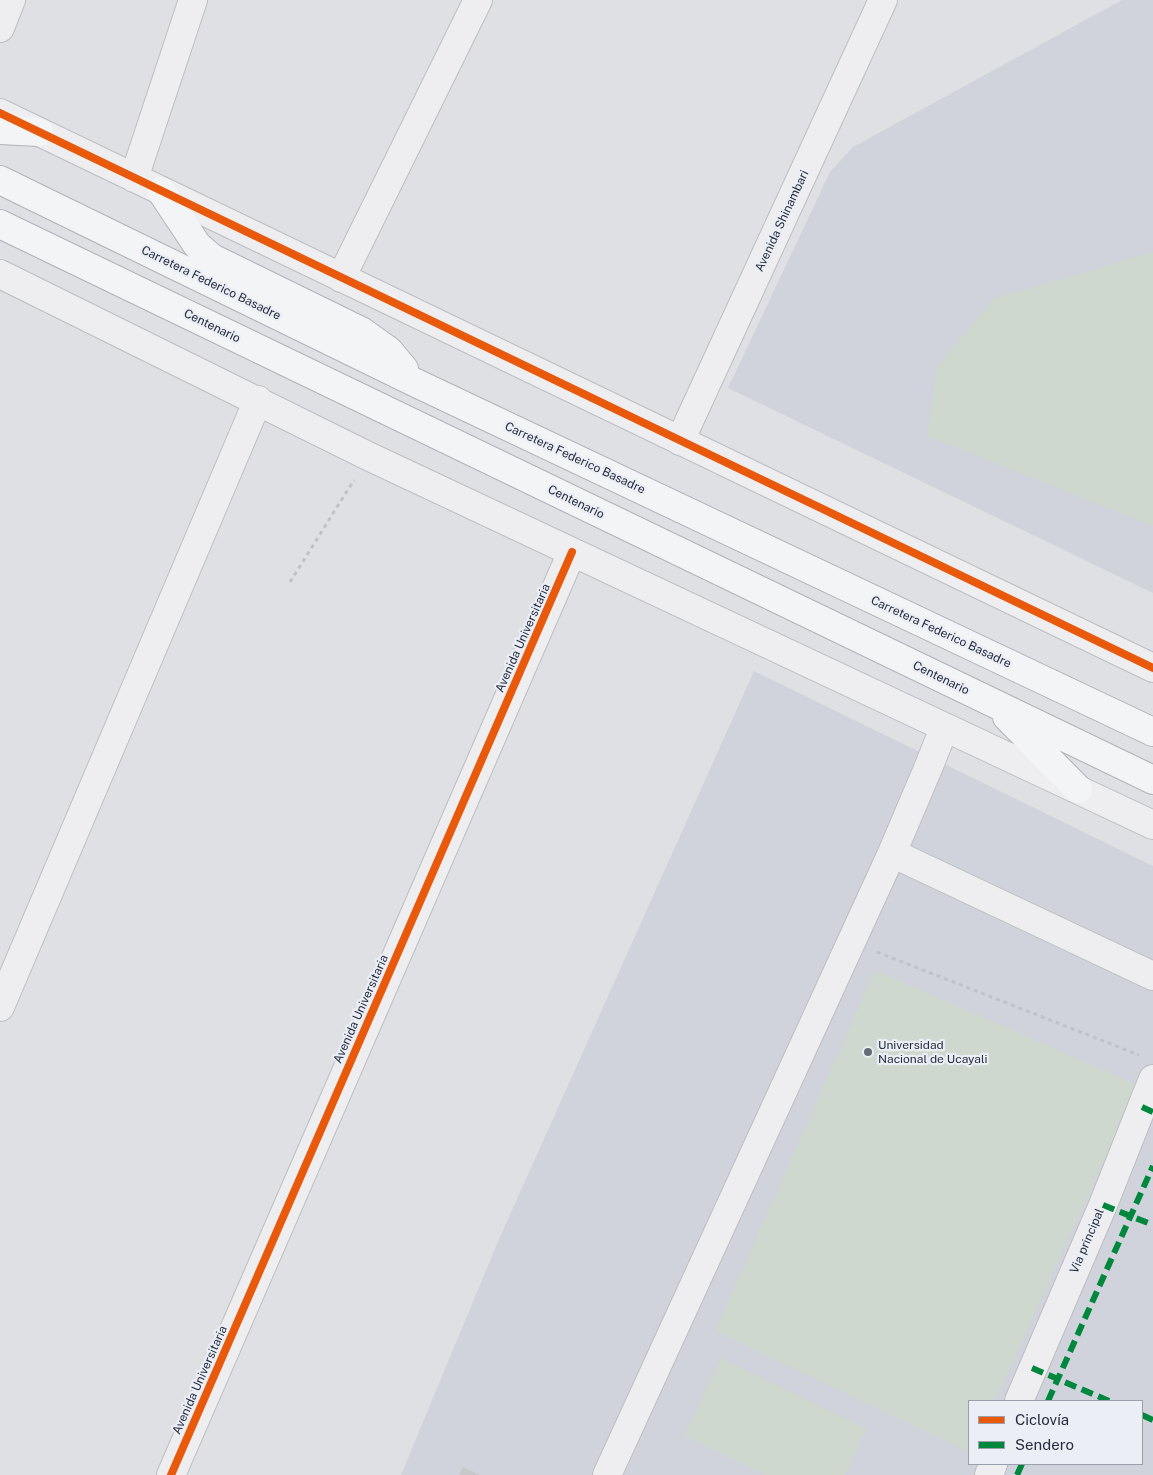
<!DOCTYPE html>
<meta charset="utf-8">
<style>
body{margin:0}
#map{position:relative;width:1153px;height:1475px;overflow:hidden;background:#dfe0e4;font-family:"Public Sans",sans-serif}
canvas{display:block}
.legend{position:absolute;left:968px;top:1400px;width:175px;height:65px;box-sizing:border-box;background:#ebeef5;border:1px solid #9ca0ac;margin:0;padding:6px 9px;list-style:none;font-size:15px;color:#252c3e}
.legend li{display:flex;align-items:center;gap:10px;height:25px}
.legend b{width:25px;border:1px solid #9ca0ac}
</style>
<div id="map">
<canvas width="1153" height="1475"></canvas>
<ul class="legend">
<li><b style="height:6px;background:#e8590c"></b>Ciclovía</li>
<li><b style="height:6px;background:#00873e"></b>Sendero</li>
</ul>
</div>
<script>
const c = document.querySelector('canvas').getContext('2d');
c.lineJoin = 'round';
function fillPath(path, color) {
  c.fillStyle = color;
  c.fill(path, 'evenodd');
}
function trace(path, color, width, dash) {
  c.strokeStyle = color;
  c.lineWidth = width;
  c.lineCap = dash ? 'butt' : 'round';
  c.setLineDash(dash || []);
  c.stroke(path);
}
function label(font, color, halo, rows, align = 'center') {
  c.font = font + ' "Public Sans",sans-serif';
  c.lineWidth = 4.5;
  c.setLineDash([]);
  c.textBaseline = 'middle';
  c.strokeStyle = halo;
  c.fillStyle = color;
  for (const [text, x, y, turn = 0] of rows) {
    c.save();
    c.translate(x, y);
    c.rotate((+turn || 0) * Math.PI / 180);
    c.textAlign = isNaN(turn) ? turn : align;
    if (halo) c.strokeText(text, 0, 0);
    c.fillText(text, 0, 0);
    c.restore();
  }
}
fillPath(new Path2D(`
 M1122 0H1153V593L728 388 830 172 853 147Z
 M754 671 1153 866V1475H401L499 1239ZM969 1401H1142V1464H969Z`), '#d0d3db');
fillPath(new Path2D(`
 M1153 252V526L927 436 937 366 993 299Z
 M875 970 1138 1085 995 1401H969V1452L715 1331Z
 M721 1358 867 1429 845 1475H765L684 1436Z`), '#ced8ce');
fillPath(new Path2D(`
 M463 1467 480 1475H459Z`), '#c7c8cc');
const minor = new Path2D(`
 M0 28 11 0
 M0 113 1153 668
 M134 178 193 0
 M0 274 368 456 1153 825
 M341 278 478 0
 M680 441 883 0
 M892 853 1153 976
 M0 1007 258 400
 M1019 1401 1103 1205 1153 1079
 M171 1475 572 552
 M607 1475 892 853 929 766 944 728
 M989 1475 993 1464`);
const highway = new Path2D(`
 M0 130 39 132
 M0 180 416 383 1153 732
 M161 191 197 245 212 258 361 331 389 351 404 369
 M0 224 1153 780
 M1007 717 1078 789`);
trace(minor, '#bdbec2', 30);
trace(highway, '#b1b3b9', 30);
trace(new Path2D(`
 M290 582 354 480
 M877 952 1139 1055`), '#c1c1c7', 3, [4, 4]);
trace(minor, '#eeeef1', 28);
trace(highway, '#f3f4f5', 28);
trace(new Path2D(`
 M1142 1107 1153 1112
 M1103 1205 1153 1225
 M1032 1368 1109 1401
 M1048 1401 1153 1166
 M1142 1415 1153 1420
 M1017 1475 1022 1464`), '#00873e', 6, [12, 6]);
trace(new Path2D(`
 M0 113 1153 668
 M171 1475 572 552`), '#e8590c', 8);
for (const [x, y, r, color] of [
 [868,1052,5,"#666b78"]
]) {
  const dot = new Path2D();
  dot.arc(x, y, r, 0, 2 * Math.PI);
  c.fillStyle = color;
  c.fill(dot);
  trace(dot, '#ebeef5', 2);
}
label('12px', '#252c3e', '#ebeef5', [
 ["Avenida Shinambari",782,221,-65],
 ["Carretera Federico Basadre",211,283,26],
 ["Centenario",212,326,26],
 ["Carretera Federico Basadre",575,458,25],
 ["Centenario",576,502,26],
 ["Carretera Federico Basadre",941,632,25],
 ["Avenida Universitaria",523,638,-66],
 ["Centenario",941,678,26],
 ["Avenida Universitaria",361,1009,-66],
 ["Via principal",1087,1241,-67],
 ["Avenida Universitaria",200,1380,-66]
]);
label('12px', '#252c3e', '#ebeef5', [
 ["Universidad",878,1045],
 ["Nacional de Ucayali",878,1059]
], 'left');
</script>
